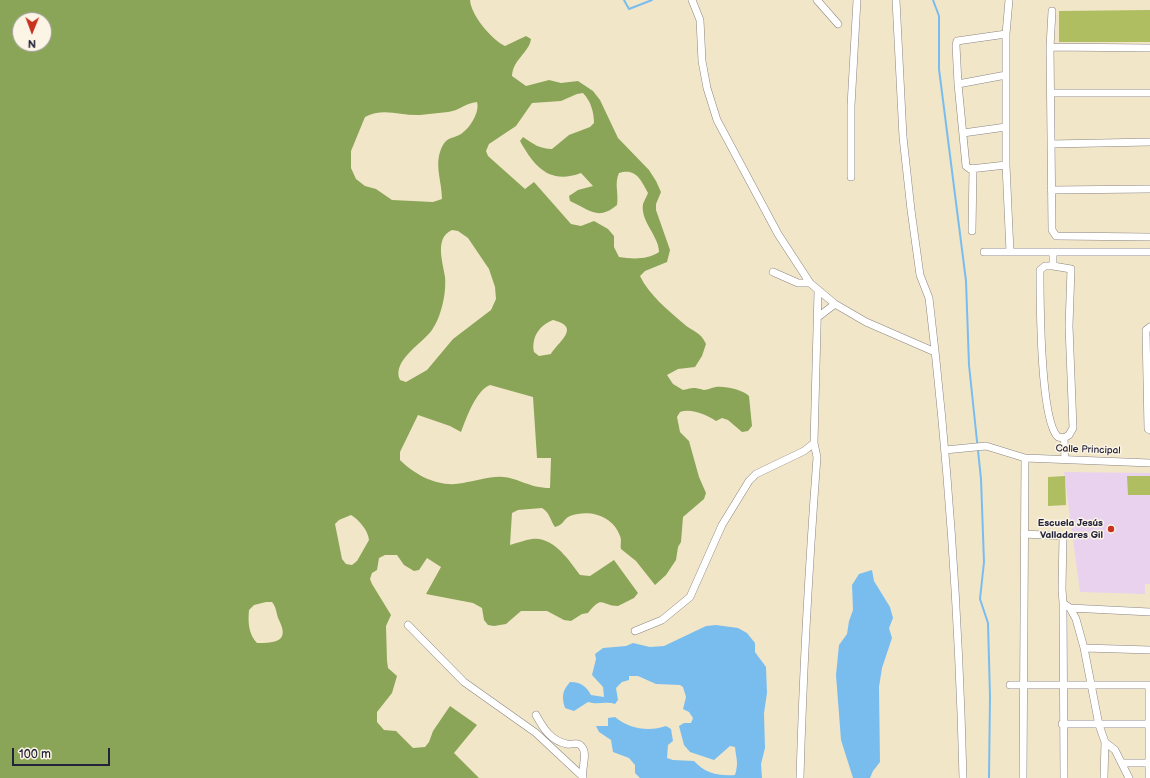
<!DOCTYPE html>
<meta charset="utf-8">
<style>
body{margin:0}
#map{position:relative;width:1150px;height:778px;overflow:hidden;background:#f2e6c9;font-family:"Balsamiq Sans",sans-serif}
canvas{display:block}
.north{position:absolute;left:12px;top:12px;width:40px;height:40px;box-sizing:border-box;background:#fcf5e5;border:1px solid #a5a1a1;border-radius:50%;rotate:181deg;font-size:11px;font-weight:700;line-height:16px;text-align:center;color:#22223b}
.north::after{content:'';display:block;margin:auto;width:14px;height:18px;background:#c8321e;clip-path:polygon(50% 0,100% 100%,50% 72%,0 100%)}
.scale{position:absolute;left:12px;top:748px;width:98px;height:18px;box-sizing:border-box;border:2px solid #22223b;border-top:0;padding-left:5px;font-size:12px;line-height:14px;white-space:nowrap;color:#22223b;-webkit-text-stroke:3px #fcf5e5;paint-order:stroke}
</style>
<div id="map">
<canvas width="1150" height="778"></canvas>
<div class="north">N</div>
<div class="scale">100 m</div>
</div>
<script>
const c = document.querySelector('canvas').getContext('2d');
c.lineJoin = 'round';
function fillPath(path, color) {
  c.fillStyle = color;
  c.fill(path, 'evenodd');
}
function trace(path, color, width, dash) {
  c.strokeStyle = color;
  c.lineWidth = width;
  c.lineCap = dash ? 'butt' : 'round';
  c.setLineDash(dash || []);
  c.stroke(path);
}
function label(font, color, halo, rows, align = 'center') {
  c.font = font + ' "Balsamiq Sans",sans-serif';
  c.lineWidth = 3;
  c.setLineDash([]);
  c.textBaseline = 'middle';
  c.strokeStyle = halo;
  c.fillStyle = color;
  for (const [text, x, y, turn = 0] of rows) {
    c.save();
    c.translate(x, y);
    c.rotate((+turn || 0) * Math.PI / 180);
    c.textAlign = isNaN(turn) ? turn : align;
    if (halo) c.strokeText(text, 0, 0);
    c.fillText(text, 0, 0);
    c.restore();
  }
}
fillPath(new Path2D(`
 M1064 472 1150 473V584H1145V594L1080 592Z`), '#e9d2ee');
fillPath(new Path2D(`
 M1150 10V42H1059V11Z
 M1065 476 1066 505 1048 506V477Z
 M1127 476H1150V495H1128Z`), '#aebe61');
fillPath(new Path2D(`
 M0 0H470C471 15 491 39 505 46L526 36 531 39C529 53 513 59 512 76L526 86 549 80 561 83 578 81 593 91 600 100 618 138 649 170 656 181 661 192 656 204V210L670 250 667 262 645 271 640 276C649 295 668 310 684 324 692 331 701 332 706 344L702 356 695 367 678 369 667 375 673 384 683 390C694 388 692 387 704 390 708 390 713 387 716 387 726 386 743 390 749 396L752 426 748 431 742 432 728 420 722 418 716 421C706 415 692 408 680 412L677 417 680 432 689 441 699 477 706 493 704 499 683 517 681 542 678 547 676 560 666 575 655 585 636 561 621 549C620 545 622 540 620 536 613 516 590 509 570 516 563 519 564 525 555 527 550 520 550 513 542 508L518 510 512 513 510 545C517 543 525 540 532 539 553 536 569 560 580 575L590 576 614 560 638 593 634 598 618 606C601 606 603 594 588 613L582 614 571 621 564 620 547 611H521L506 624 494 626 488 625 484 620 482 608 473 603 426 594 441 567 427 558 419 570 414 571 404 565 397 555H385L379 558 377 570 372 573 370 579 372 584 391 615 386 626 387 661 388 668 397 676 392 693 377 712V722L384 730 396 731 413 748 425 747 429 742 433 731 450 706 477 725 454 753 479 778H0ZM20 20H44V44H20ZM583 93C591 101 594 113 594 123L590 127 569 135 552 149C540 149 533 144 523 137L520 141C534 166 549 185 581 173L593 186 578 190 569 196 570 201C590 210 598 221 617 205 619 193 614 184 619 173 636 168 641 180 648 193 647 196 644 201 643 204 640 221 659 236 659 252 647 260 632 259 619 257L614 247V236L608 229 594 221 581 226 571 224 534 182 525 189 488 156 486 151 489 144 516 126 532 103 561 101 577 94ZM477 102C480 112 470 128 461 134 455 138 447 137 443 145 433 163 442 180 442 199L433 202 392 200 376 189 365 186 356 179 351 168V151L365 117C383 107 401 116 420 115 429 114 439 113 448 112 458 111 466 103 477 102ZM452 230 458 231 468 238 489 269 495 287 496 299 491 310 453 339 427 370 406 382 400 380C391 361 423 343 432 330 436 324 439 317 441 310 444 301 446 287 445 277 443 262 434 238 452 230ZM553 320C582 327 558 342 551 354L539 356 534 352C531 337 540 325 553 320ZM490 385 533 397 537 458H551L550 488C529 488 519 478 503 477 490 476 476 481 463 483 440 488 416 476 400 460V452L418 415 450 426 461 432C466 419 476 390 490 385ZM351 515C359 520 368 530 369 540L357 561 352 565 346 564 342 559 335 524 339 520ZM266 602H272C277 608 276 614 279 620 290 642 275 643 257 643 248 634 248 621 249 610L254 605Z`), '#8aa557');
fillPath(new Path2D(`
 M872 570 874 581 890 607 893 618 889 628 892 638 882 668 879 687 880 762 873 771 870 778H853L841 740 836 675 839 645 847 634 849 621 853 610 852 585 859 574Z
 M716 625 738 628 747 633 755 643V652L766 667 767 693 764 713 765 748 761 764 762 778H640L635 773V765L629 758 613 752 611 740 599 732 596 726H608V718L615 717C629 729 649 732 666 726L671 729 673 741 668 745 667 758 673 760 694 761C706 774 719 776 735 775 739 762 736 759 735 747L730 746 714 760 690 752 684 745 679 726 684 723H691L693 718 689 712 683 709 686 697 683 687 680 685 656 684 638 676H629V680L622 682 616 688 618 700 615 704C605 701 598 705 588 702L574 711 565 708C561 696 563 690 570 682 581 682 586 686 591 695L604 697 603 687 592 675 596 659 595 654 603 648 626 646 633 643 650 647 664 646 706 626Z`), '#79bdef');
trace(new Path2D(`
 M624 0 629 9 652 0
 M933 0 939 16V69L966 281 969 365 981 479 984 562 980 599 988 623 990 696 989 778`), '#79bdef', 2);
const street = new Path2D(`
 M692 0 700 20 702 61 707 88 717 120 778 234 810 283 835 304 866 322 935 352
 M817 0 838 24
 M896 0 903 137 911 210 920 275 929 298C948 457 959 618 963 778
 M1009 0 1006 34V165L1010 252
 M1052 11 1050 47 1052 230 1056 236 1150 237
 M1006 34 957 41 956 45 958 84 966 166 970 169 1006 165
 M1050 47 1150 48
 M958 84 1006 75
 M1051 93H1150
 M963 133 1006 127
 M1051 144 1150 142
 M851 177V106L857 0
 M1051 190 1150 189
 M972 231 973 168
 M984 252H1150
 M1053 252V266H1045L1040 270C1040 298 1040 421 1058 437L1064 438 1069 435 1073 428 1069 326 1071 269 1053 266
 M773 272 798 283H810
 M818 317 835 304
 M1150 327 1146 330 1148 429 1150 430
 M1064 438 1065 459
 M945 450 986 446 1025 458 1023 778
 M1025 458 1150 463
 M1024 534 1063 536 1062 589 1063 603 1070 608 1150 612
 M1063 603 1064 778
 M1070 608 1076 619 1084 648 1099 725 1105 742 1104 778
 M408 625 464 682 536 733 582 776
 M635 631 662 620 690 597 722 525 749 481 756 474 804 451 814 443
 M1084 648 1150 650
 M1010 685H1150
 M536 715C543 728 551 741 567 744 573 745 578 741 582 747 588 754 581 769 583 778
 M1062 724H1148
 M1105 742 1115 750 1129 778
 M1123 763H1149
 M800 778C803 671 809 564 817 457L814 443 818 291
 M1149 778V685`);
trace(street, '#8a8482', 8);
trace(street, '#fff', 7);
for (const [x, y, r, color] of [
 [1111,529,4,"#c8321e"]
]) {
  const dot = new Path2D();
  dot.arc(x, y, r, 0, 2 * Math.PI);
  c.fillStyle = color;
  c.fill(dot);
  trace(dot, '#fcf5e5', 1.5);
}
label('10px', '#22223b', '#fcf5e5', [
 ["Calle Principal",1088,450,2]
]);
label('bold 10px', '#22223b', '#fcf5e5', [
 ["Escuela Jesús",1103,523],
 ["Valladares Gil",1103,535]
], 'right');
</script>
